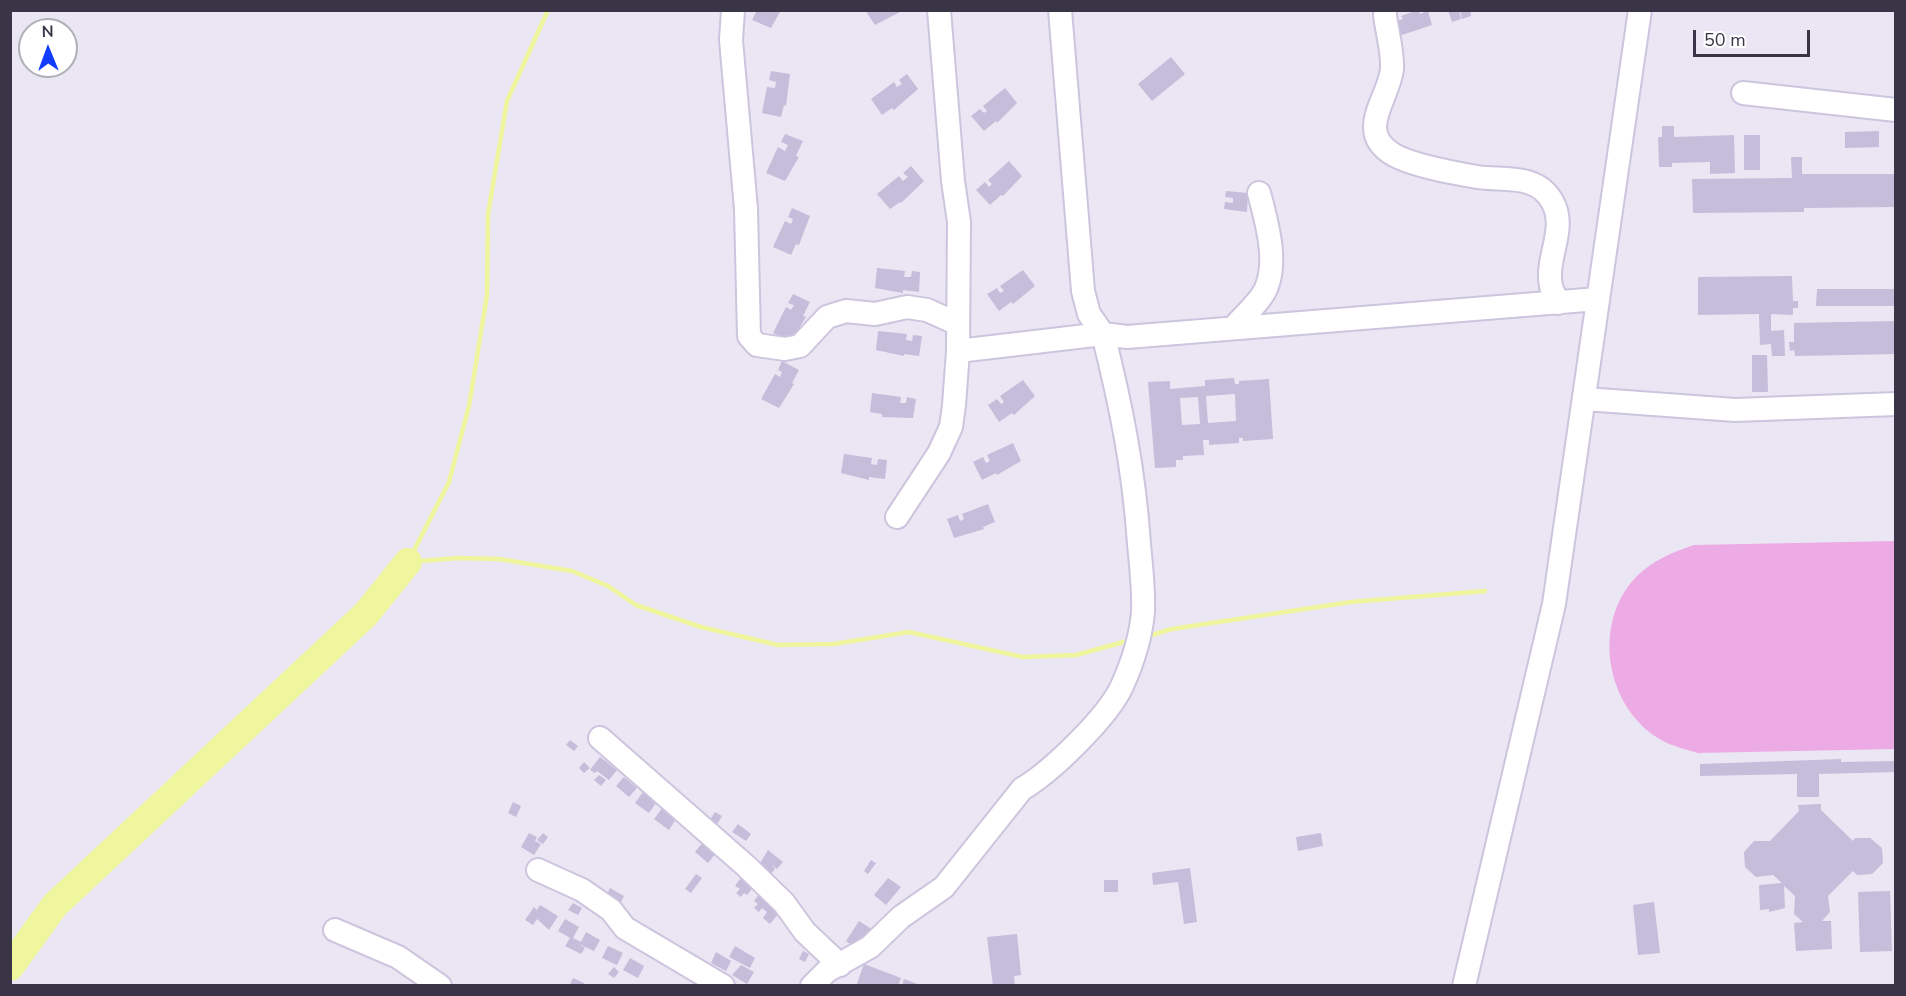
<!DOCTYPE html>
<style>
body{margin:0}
#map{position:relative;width:1906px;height:996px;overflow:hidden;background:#ebe6f4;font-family:"Nunito Sans",sans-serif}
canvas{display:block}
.frame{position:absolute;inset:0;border:12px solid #3a3447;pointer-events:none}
.north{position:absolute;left:18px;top:18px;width:60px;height:60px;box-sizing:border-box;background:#fff;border:2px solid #b0aeb5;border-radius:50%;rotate:359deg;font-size:16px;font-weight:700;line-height:24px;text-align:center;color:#3a3447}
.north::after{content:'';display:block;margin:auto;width:21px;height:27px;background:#123dff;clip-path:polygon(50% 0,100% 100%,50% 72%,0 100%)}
.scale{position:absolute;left:1693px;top:30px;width:117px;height:27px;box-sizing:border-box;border:3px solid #3a3447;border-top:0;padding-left:8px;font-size:18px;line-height:21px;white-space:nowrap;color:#3a3447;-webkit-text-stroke:4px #fff;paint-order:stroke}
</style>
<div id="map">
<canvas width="1906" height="996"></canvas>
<div class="frame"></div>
<div class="north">N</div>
<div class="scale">50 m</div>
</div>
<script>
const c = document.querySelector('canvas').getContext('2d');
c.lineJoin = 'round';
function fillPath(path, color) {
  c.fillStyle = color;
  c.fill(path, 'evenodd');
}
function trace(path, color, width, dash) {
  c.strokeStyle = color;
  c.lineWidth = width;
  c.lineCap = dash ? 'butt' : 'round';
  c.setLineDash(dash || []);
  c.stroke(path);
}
fillPath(new Path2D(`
 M1895 541V749L1698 753C1688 750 1676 747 1667 743 1606 714 1589 623 1638 575 1654 560 1673 552 1694 545Z`), '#ecabe4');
trace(new Path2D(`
 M408 562 459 558 499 559 572 571 608 586 636 605 701 627 778 645 834 644 909 632 1023 657 1076 655 1131 640
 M408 562 449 482 469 406 487 295 488 214 507 101 548 10
 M1145 637 1172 629 1351 602 1485 591`), '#eff69d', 4.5);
trace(new Path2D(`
 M10 967 55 905 366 614 408 562`), '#eff69d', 28);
fillPath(new Path2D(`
 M757 10H781L771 28 752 20Z
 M865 10H899L900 12 875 25Z
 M1418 10 1420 14 1428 11 1432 25 1399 36 1394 22 1403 19 1401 16Z
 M1448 10H1459L1461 19 1452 22Z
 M1460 10H1470L1471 16 1462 19Z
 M1171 57 1185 74 1152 101 1138 84Z
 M771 71 790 74 786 106 784 105 781 117 762 113 767 87 775 88 776 82 769 80Z
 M907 74 918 89 894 110 892 108 882 115 871 99 894 82 897 87 902 84 899 80Z
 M1005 88 1017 103 997 123 996 121 984 131 971 116 980 109 984 113 987 111 983 106Z
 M1662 126H1674V137L1734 135 1735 173 1710 174V162L1672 163V167H1659L1658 137H1662Z
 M1879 131V147L1845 148V132Z
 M785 134 803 141 796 156 799 157 785 181 766 173 778 147 785 151 788 145 781 142Z
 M1744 135H1760V170H1744Z
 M1791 157H1802V174H1896V207L1804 208V212L1693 213 1692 179 1792 178Z
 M1009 161 1022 176 1003 196 1001 195 990 205 976 190 985 182 989 187 992 184 988 180Z
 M911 166 924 181 901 203 900 202 890 209 877 194 899 176 903 181 908 177 903 173Z
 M1226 191 1248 193 1247 212 1224 209 1225 202 1233 203V198L1225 197Z
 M792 208 810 216 799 245 796 244 791 255 773 247 785 221 791 224 793 219 788 217Z
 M877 268 905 271 904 277H911L912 271 920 272 919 292 903 290V293L875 288Z
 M1023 270 1035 286 1013 304 1011 302 999 311 987 294 997 288 1000 293 1004 291 1000 286Z
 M1792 276 1793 301H1798V308H1793V315L1771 314V331L1784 330 1785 356H1772L1771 344 1760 345 1759 314 1698 315V277Z
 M1817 289H1896V306H1816Z
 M793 294 810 302 803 316 806 317 791 341 773 333 786 307 791 310 794 305 788 303Z
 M1896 321V354L1795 356 1794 350 1790 351 1789 342H1794V323Z
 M878 331 907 334 906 340 912 341 913 335 922 336 919 356 904 354V356L876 350Z
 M1752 355H1767L1768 392H1752Z
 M782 361 799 370 792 383 794 384 779 408 761 399 775 374 780 377 782 372 778 370Z
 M1234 378 1235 384H1239V381L1269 379 1273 439 1243 441V438H1239V443L1209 445V440H1203L1204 455 1183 456V460H1176V467L1155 468 1148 382 1170 381V389L1205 386V380ZM1235 394 1236 421 1208 423 1206 396ZM1198 397 1200 424 1182 425 1180 398Z
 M1023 380 1035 396 1014 415 1012 413 999 422 988 405 997 399 1001 404 1004 402 1000 396Z
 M872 393 901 397 900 403H906L907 397 916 399 913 418 882 417V414L870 412Z
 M1013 443 1021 461 997 475 996 473 982 480 973 462 983 457 986 463 990 461 987 455Z
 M844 454 872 458 871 464 877 465 878 459 887 460 885 479 869 477V480L841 473Z
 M988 504 995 522 983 527 984 529 954 538 947 519 958 515 960 521 964 519 962 514Z
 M570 740 578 746 574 751 566 745Z
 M600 757 617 770 609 780 597 771 595 773 590 770Z
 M1841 759V762L1896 761V772L1819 774V797H1797V774L1700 776V764Z
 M584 762 590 768 584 773 579 768Z
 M599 775 606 780 601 786 594 780Z
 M624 777 637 788 629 797 616 786Z
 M643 792 656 803 649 813 635 803Z
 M513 802 521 806 516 817 508 813Z
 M1821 804V810L1853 841 1855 838H1870L1882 848 1883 863 1872 874 1857 875 1853 871 1828 896 1830 912 1822 921H1831L1832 949 1796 951 1794 923 1803 922 1794 914 1795 896 1784 886 1785 908 1769 912V909L1760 910 1759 885 1782 883 1773 875 1756 877 1745 867 1744 852 1754 841H1770L1799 811 1798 805Z
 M664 806 678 816 669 830 654 819Z
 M715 812 722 816 716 826 709 821Z
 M738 824 751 834 746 841 732 832Z
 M529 833 537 837 535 841 541 844 534 855 521 847Z
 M543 833 548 837 543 844 537 840Z
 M1321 833 1323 846 1298 851 1296 837Z
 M703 842 716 853 708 863 695 852Z
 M768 850 783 862 777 869 772 865 775 869 770 875 759 865Z
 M871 860 876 863 868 874 864 871Z
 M1190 868 1197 922 1184 924 1178 882 1153 885 1152 873Z
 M696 874 702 878 691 893 685 889Z
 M743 875 756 884 747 895 744 893 741 897 736 893 740 889 735 886Z
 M888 878 901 887 886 905 874 895Z
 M1104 880H1118V892H1104Z
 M610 888 624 896 619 906 605 898Z
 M762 890 776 901 771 907 779 913 770 924 763 918 767 912 762 908 759 912 754 908 758 904 754 901Z
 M1890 891 1892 951 1860 952 1858 892Z
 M1654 902 1660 953 1638 955 1633 905Z
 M573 903 582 908 578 915 568 910Z
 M540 905 558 916 549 930 537 919 533 925 525 920 534 907 537 910Z
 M565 919 579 927 573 938 581 942 586 932 600 940 594 951 579 944 585 948 581 954 565 946 570 938 558 931Z
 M859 921 873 930 859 950 846 941Z
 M1017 934 1021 975 1014 976 1015 986H993L987 937Z
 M608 946 623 953 617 965 602 958Z
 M735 946 755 958 750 968 729 957Z
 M803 951 809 954 805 962 799 959Z
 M716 952 731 961 726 971 711 963Z
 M630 958 644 966 638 978 623 970Z
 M864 964 901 978 898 986H856Z
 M741 965 754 972 747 984 732 975Z
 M614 967 619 972 614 978 608 974Z
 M573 978 584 983 583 986H569Z
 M904 979 920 985V986H902Z`), '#c5bdda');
const minor = new Path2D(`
 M733 10 731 40 746 209 749 336 757 345 785 349 800 346 827 317 846 311 875 314 907 307 927 310 958 324
 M1060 10 1083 291 1089 314 1103 334 1127 337 1598 299
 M1385 15C1387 32 1393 52 1392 69 1389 99 1354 132 1394 155 1414 166 1454 173 1477 177 1503 181 1536 173 1552 201 1568 229 1545 257 1551 286 1552 291 1556 297 1558 303
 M1743 93 1896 110
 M1233 328C1242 318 1253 308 1261 297 1281 270 1267 223 1259 193
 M1585 399 1735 410 1896 404
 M897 517 939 453 951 427 954 405 958 351 959 222 953 181 939 10
 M600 738 746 866 784 903 805 932 840 965
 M538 870 582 890 611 910 625 928 723 986
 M335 930 398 957 440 986
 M812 986 827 971 870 947 901 917 944 887 1022 789C1051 772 1108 717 1122 686 1132 664 1141 636 1143 612 1144 589 1141 566 1139 544 1134 470 1121 405 1103 334L958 351
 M1464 986 1554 604 1640 10`);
trace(minor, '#cdc4de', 26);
trace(minor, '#fff', 22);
</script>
